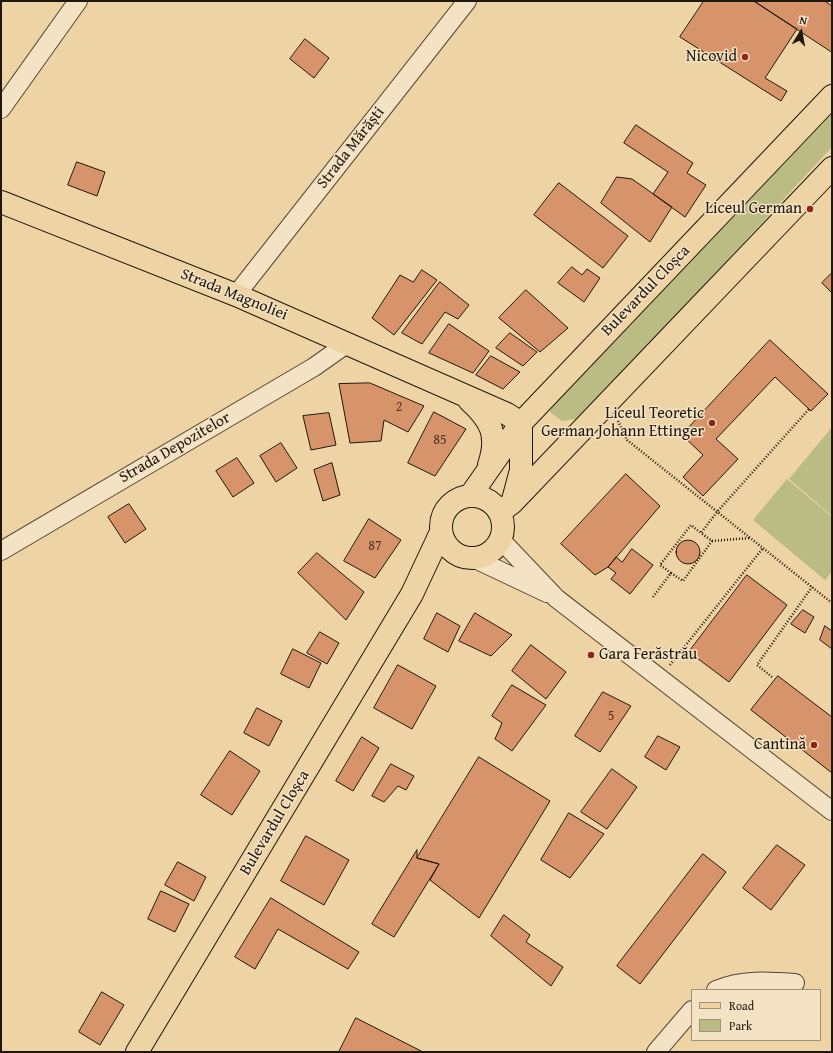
<!DOCTYPE html>
<meta charset="utf-8">
<style>
body{margin:0}
#map{position:relative;width:833px;height:1053px;overflow:hidden;background:#eed3a4;font-family:"Gentium Book Plus",serif}
canvas{display:block}
.frame{position:absolute;inset:0;border:2px solid #20180c;pointer-events:none}
.legend{position:absolute;left:691px;top:989px;width:130px;height:52px;box-sizing:border-box;background:#f4e2c4;border:1px solid #9f917a;margin:0;padding:5px 7px;list-style:none;font-size:12px;color:#20180c}
.legend li{display:flex;align-items:center;gap:8px;height:20px}
.legend b{width:20px;border:1px solid #9f917a}
.north{position:absolute;left:781px;top:12px;width:40px;height:40px;-webkit-text-stroke:3px #f4e2c4;paint-order:stroke;rotate:11deg;font-size:11px;font-weight:700;line-height:16px;text-align:center;color:#20180c}
.north::after{content:'';display:block;margin:auto;width:14px;height:18px;background:#20180c;clip-path:polygon(50% 0,100% 100%,50% 72%,0 100%)}
</style>
<div id="map">
<canvas width="833" height="1053"></canvas>
<div class="frame"></div>
<ul class="legend">
<li><b style="height:5px;background:#eed3a4"></b>Road</li>
<li><b style="height:11px;background:#babc84"></b>Park</li>
</ul>
<div class="north">N</div>
</div>
<script>
const c = document.querySelector('canvas').getContext('2d');
c.lineJoin = 'round';
function fillPath(path, color) {
  c.fillStyle = color;
  c.fill(path, 'evenodd');
}
function trace(path, color, width, dash) {
  c.strokeStyle = color;
  c.lineWidth = width;
  c.lineCap = dash ? 'butt' : 'round';
  c.setLineDash(dash || []);
  c.stroke(path);
}
function label(font, color, halo, rows, align = 'center') {
  c.font = font + ' "Gentium Book Plus",serif';
  c.lineWidth = 3;
  c.setLineDash([]);
  c.textBaseline = 'middle';
  c.strokeStyle = halo;
  c.fillStyle = color;
  for (const [text, x, y, turn = 0] of rows) {
    c.save();
    c.translate(x, y);
    c.rotate((+turn || 0) * Math.PI / 180);
    c.textAlign = isNaN(turn) ? turn : align;
    if (halo) c.strokeText(text, 0, 0);
    c.fillText(text, 0, 0);
    c.restore();
  }
}
fillPath(new Path2D(`
 M832 107V147L594 404 576 419 562 421 550 412 551 398Z
 M832 427V516L789 479Z
 M787 479 832 517V572L825 580 753 520Z`), '#babc84');
const building = new Path2D(`
 M704 1H754L797 29 765 78 787 91 781 101 680 37Z
 M754 1H825L832 6V52Z
 M305 39 329 58 314 78 290 59Z
 M636 125 693 163 687 173 706 185 685 217 653 194 668 172 624 143Z
 M77 162 105 172 97 196 68 185Z
 M617 177 632 179 672 207 650 242 601 203Z
 M559 183 628 236 603 268 534 215Z
 M572 267 582 275 587 269 600 278 584 302 558 283Z
 M422 270 437 280 394 335 372 318 400 275 413 282Z
 M832 273V293L822 283Z
 M440 282 469 305 458 319 445 312 422 344 402 333Z
 M526 290 568 328 540 352 499 318Z
 M449 324 489 351 473 373 429 353Z
 M510 333 537 352 523 366 496 348Z
 M770 340 828 394 811 411 775 377 716 439 738 459 703 496 683 477 703 455 682 435Z
 M491 356 520 372 503 389 476 375Z
 M370 383 424 406 408 432 384 420 381 441 350 443 339 384Z
 M434 412 466 429 435 476 408 463Z
 M329 413 336 445 311 450 303 416Z
 M281 443 297 468 276 482 260 456Z
 M237 458 254 483 233 497 216 471Z
 M332 463 340 495 323 501 314 470Z
 M626 474 660 506 608 567 595 575 561 544Z
 M129 504 146 529 125 543 108 517Z
 M369 519 401 540 375 578 344 561Z
 M676 552a12 12 0 1 1 24 0a12 12 0 1 1-24 0Z
 M632 549 653 565 630 594 611 579 616 573 608 567 616 557 622 562Z
 M317 553 364 592 346 620 298 573Z
 M747 575 787 605 729 682 689 652Z
 M803 610 814 617 805 633 791 624Z
 M437 613 460 626 448 652 424 639Z
 M475 613 512 635 491 656 459 641Z
 M825 626 832 631V649L820 640Z
 M320 632 339 643 327 664 307 653Z
 M531 645 566 672 546 699 512 671Z
 M293 649 321 663 309 688 281 674Z
 M398 665 436 686 412 729 374 708Z
 M778 676 832 717V773L751 710Z
 M512 685 546 705 512 751 495 739 502 723 492 716Z
 M603 692 631 706 600 752 575 736Z
 M257 708 282 721 269 746 244 733Z
 M658 736 680 747 666 770 645 757Z
 M362 737 379 748 353 791 336 781Z
 M230 751 260 771 232 815 201 795Z
 M479 757 550 801 479 918 430 880 439 864 417 858Z
 M391 764 414 776 406 790 398 786 384 802 372 796Z
 M612 769 637 787 607 829 581 812Z
 M569 813 604 834 570 878 541 860Z
 M306 836 349 860 324 905 281 881Z
 M777 845 805 865 771 910 743 888Z
 M417 850V858L439 864 394 937 372 924Z
 M703 854 726 872 640 984 617 966Z
 M178 862 206 877 194 901 165 885Z
 M161 891 189 904 175 932 148 919Z
 M271 898 359 952 348 969 278 929 255 969 235 957Z
 M504 915 530 935 526 942 563 967 551 986 491 936Z
 M102 992 124 1005 100 1045 79 1032Z
 M356 1018 423 1052H339Z`);
fillPath(building, '#d7946b');
trace(building, '#20180c', 1);
const minor = new Path2D(`
 M1 109 78 1
 M236 295 467 1
 M500 539 556 598 832 811
 M1 551 314 367 348 343
 M473 558 547 593
 M716 990C742 979 768 981 795 983
 M656 1052 692 1010`);
const major = new Path2D(`
 M1 202 236 295 507 414 521 423
 M469 400C491 420 499 435 489 465
 M441 527a31 31 0 1 1 62 0a31 31 0 1 1-62 0Z
 M470 496 521 423 832 96
 M513 500 521 470V423
 M500 512 512 503 832 168
 M137 1052 412 594 441 532`);
trace(minor, '#544732', 20);
trace(major, '#20180c', 24);
trace(new Path2D(`
 M618 421 627 440 832 603
 M712 541 750 538
 M671 573 683 581 712 541 701 533
 M653 597 671 573 660 565 691 525 701 533 717 512 809 409
 M670 665 763 548
 M772 677 757 665 812 587`), '#20180c', 2.5, [1, 2]);
trace(minor, '#f4e2c4', 18);
trace(major, '#eed3a4', 22);
for (const [x, y, r, color] of [
 [745,57,4,"#8f2418"],
 [810,209,4,"#8f2418"],
 [712,423,4,"#8f2418"],
 [591,655,4,"#8f2418"],
 [814,745,4,"#8f2418"]
]) {
  const dot = new Path2D();
  dot.arc(x, y, r, 0, 2 * Math.PI);
  c.fillStyle = color;
  c.fill(dot);
  trace(dot, '#f4e2c4', 1.5);
}
label('14px', '#4e3724', null, [
 ["2",399,407],
 ["85",440,440],
 ["87",375,546],
 ["5",611,716]
]);
label('16px', '#20180c', '#f4e2c4', [
 ["Nicovid",737,57],
 ["Liceul German",802,209],
 ["Liceul Teoretic",704,414],
 ["German Johann Ettinger",704,432],
 ["Gara Ferăstrău",599,655,"left"],
 ["Cantină",806,745]
], 'right');
label('16px', '#20180c', '#f4e2c4', [
 ["Strada Mărăști",351,148,-52],
 ["Bulevardul Cloșca",646,291,-46],
 ["Strada Magnoliei",234,295,22],
 ["Strada Depozitelor",175,448,-30],
 ["Bulevardul Cloșca",275,823,-59]
]);
</script>
